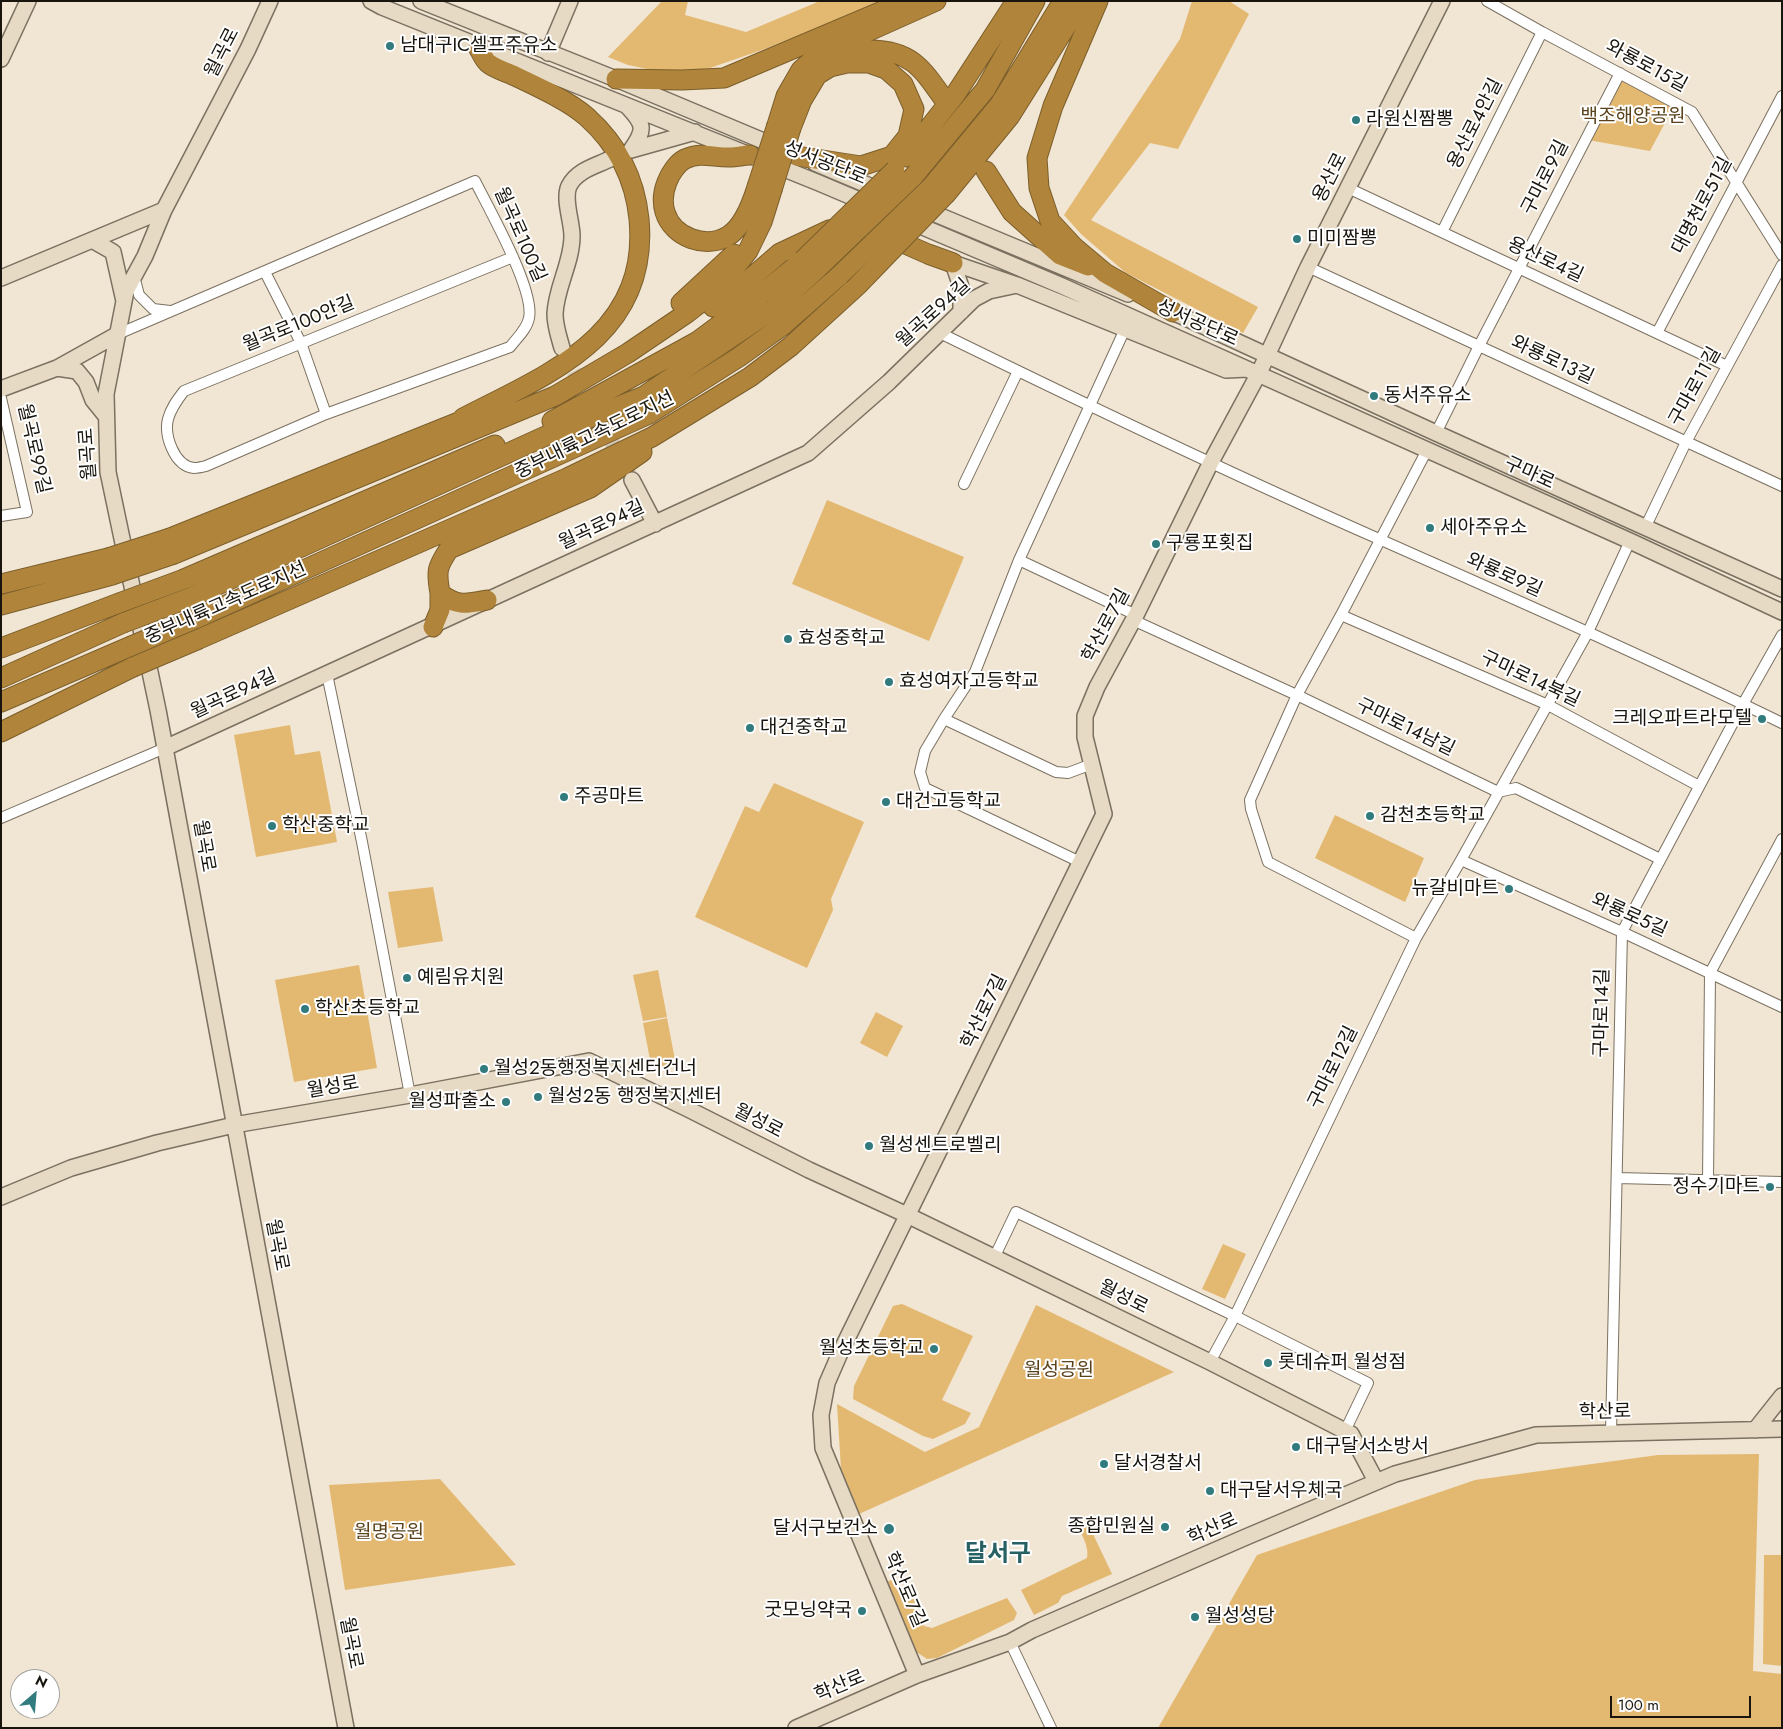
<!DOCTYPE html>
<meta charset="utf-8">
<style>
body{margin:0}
#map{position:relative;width:1783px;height:1729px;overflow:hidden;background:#f1e5d3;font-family:Jost,sans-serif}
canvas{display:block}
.frame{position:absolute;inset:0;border:2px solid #19150e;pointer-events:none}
.north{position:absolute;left:10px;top:1669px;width:50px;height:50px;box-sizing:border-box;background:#fff;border:1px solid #a3a19f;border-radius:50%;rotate:27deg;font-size:14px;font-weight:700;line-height:20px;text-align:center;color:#19150e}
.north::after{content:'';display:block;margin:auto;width:18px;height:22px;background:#317b7e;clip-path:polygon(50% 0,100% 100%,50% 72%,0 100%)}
.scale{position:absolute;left:1610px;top:1696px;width:141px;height:22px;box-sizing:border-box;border:2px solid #19150e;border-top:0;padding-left:6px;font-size:15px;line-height:18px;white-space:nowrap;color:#19150e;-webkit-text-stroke:4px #fff;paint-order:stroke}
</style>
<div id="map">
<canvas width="1783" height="1729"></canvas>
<div class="frame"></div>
<div class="north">N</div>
<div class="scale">100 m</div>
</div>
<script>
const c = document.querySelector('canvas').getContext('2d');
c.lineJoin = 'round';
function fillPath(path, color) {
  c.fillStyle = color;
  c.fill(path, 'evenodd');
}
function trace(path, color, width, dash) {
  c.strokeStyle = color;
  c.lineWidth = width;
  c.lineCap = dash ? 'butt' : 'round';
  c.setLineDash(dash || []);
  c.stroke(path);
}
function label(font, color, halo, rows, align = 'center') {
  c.font = font + ' Jost,"Noto Sans KR",sans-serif';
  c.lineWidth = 4;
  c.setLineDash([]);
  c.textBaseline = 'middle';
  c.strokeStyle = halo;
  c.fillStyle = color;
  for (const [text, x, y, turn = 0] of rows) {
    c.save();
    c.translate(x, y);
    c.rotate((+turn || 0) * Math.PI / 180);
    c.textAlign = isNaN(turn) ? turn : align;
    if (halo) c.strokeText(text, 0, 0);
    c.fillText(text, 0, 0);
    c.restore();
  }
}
fillPath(new Path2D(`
 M662 1H688L685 15 746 32 820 1H888L762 50 710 68 672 74 628 65 608 57Z
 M1192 1H1229L1249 14 1178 149 1150 143 1091 220 1258 307 1243 333 1126 273 1081 234 1064 215 1180 39Z
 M1621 77 1674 106 1650 151 1588 140Z
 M827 500 964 557 929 641 792 584Z
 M290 725 295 755 320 751 337 842 256 857 234 735Z
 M774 783 864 822 831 899 833 910 807 968 695 917 745 806 759 812Z
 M1335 815 1424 858 1405 902 1315 858Z
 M433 887 443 941 398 948 388 892Z
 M359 965 377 1068 294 1082 275 980Z
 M658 970 667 1017 643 1021 633 975Z
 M876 1012 903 1026 887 1057 860 1043Z
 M667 1018 676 1065 652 1070 643 1023Z
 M1223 1244 1246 1254 1225 1299 1202 1289Z
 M902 1304 973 1336 942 1400 971 1413 965 1424 933 1439 923 1436 853 1399 854 1386 893 1306Z
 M1036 1305 1174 1372 859 1514 841 1469 837 1404 925 1452 979 1427Z
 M1759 1454 1753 1671 1782 1674V1728H1158L1257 1555 1475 1480 1658 1455Z
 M440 1479 516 1565 345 1590 329 1485Z
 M1084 1515 1112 1574 1062 1596 1058 1603 1034 1615 1021 1590 1087 1558C1090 1546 1079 1530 1074 1518Z
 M1764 1555H1782V1666L1763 1664Z
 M892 1580 897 1590 909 1586 924 1626 932 1628 1007 1598 1017 1613 1014 1620 937 1658 927 1659 912 1649 882 1583Z`), '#e3b871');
trace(new Path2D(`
 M563 351 632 480`), '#d1c6b5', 15, [15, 8]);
const street = new Path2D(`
 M1487 1 1542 32 1692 112 1782 255
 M1348 188 1727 366
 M1442 232 1542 32
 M1308 267 1782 486
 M265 272 301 343 326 414
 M134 276 139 295 153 309 170 311
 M940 333C1085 404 1231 474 1379 539 1514 599 1649 658 1782 723
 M1657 333 1782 96
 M118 334 475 181C489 209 535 290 529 318 527 329 517 338 510 347L326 414 206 466C202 467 197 468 194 468 174 466 164 435 168 419 171 408 177 400 184 391L513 257
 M1 398 27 512 1 516
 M1436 433 1479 346 1620 73
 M964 484 1018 371
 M1645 528 1686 442 1782 265
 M1019 560 1125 329
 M1341 615 1548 705 1699 786
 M1133 620 1301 697 1498 792 1516 788 1660 859
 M327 674 362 842 410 1095
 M944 719 1056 772 1068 773 1092 764
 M1 818 165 748
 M1461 860 1622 932 1782 1007
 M1080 862 925 788 920 772 925 751 944 719 975 672 1019 560 1136 615
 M1416 938 1268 862 1251 809 1250 800 1297 695 1341 615 1427 450
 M1617 1178 1782 1182
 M1708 1181 1710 973 1782 839
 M994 1258 1016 1212 1235 1316 1368 1383 1345 1431
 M1210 1362 1235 1316 1416 938 1461 860 1588 632 1630 541
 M1611 1433 1622 932 1743 704 1782 635
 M1010 1642 1051 1728`);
const secondary = new Path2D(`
 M270 1 248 49 164 210 145 256 126 291 106 394 108 472 158 710 346 1728
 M371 1 382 7 819 183 1062 286 1630 541 1782 612
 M421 1 616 79 780 148
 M548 53 570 1
 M1 59 28 1
 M628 107C645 125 645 130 631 150
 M631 150 695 132
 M815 163 884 192
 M921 208 1128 294
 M92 240 113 252 124 301
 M953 263 1017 285 1226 370 1247 369
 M953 263 961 287V312
 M1 278 164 210
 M1164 308 1436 433 1782 589
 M562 348C559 337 555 326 555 314 556 287 572 263 572 236 572 221 563 199 569 186 577 170 596 166 610 159
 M57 368 77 371 86 382 93 400 106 416
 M1 389 57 368 118 334
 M632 480 655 524
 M165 748 808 453 889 382 974 299 989 291 1017 285
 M1 1197 71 1168 157 1143 234 1125 410 1095 589 1061 688 1109 809 1170 907 1215 1210 1362 1351 1434 1376 1481
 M1755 1430 1782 1396
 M917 1675 823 1448 821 1415 827 1383 840 1353 1104 814 1085 737V716L1097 687 1136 615 1211 462 1259 373 1308 267 1442 1
 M796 1728 917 1675 1010 1642 1032 1630 1246 1537 1395 1474 1536 1435 1782 1429`);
const highway = new Path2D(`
 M1098 1 1053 106 1037 158 1039 188 1050 221 1074 247 1105 273 1173 312
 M847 51C855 49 862 50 870 50 910 50 922 68 943 98
 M616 79 682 80 724 78 906 1
 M777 125 786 96 801 70 820 53 936 1
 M791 128 802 100 817 75 830 67 847 63H869L886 69 903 84 914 109 908 136 892 156 861 166 797 156
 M750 155C743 155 737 157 731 157 715 158 701 151 685 159 677 163 670 174 667 182 663 192 662 202 665 212 673 238 706 249 728 236 743 227 752 203 757 187
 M906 157 955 95 1016 1
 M986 171 1012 212 1060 255 1088 266
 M913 177 985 90 1035 1
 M932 186 1000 104 1063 1
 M946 194 1010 116 1082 1
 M887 236 928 254 953 263
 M681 303 734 254
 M713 307 743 285 780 253 829 230 838 229
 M463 418C548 374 650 336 639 219 635 179 617 144 587 117 569 101 538 87 515 76 507 72 495 69 488 63 484 60 481 52 478 47
 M552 421 698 341 760 295 803 260
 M170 538 476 415
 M174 554 555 396 628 353 687 313 719 288 748 251 762 222 772 190
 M184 579 495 445
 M1 584 108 558
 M189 598 550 434 644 396 772 310 818 268
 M487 600C467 604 457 607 440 593 436 571 437 567 449 549L590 488 642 452
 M1 605 112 575
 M195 619 649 414 739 357 782 326 840 275
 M433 627 440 610V593
 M199 639 567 478 652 437 750 377 791 346 858 285
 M1 648 119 603
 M1 678 123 623
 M1 702 129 647
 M1 732 133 667`);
trace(street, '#7b7161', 12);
trace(secondary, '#7b7161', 18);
trace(highway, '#7b5e2b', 21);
trace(street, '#fff', 10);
trace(secondary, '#e7dac4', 15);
trace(highway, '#b0853b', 19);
const highwayBridge = new Path2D(`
 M757 187 777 125
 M772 190 791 128
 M803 260 895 170
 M818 268 913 177
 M840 275 932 186
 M858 285 946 194
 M108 558 170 538
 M112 575 174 554
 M119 603 184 579
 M123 623 189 598
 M129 647 195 619
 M133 667 199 639`);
trace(highwayBridge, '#7b5e2b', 21, []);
trace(highwayBridge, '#b0853b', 19);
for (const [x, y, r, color] of [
 [390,46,5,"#317b7e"],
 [1356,120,5,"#317b7e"],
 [1297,239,5,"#317b7e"],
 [1374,396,5,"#317b7e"],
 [1430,528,5,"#317b7e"],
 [1156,544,5,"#317b7e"],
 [788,639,5,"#317b7e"],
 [889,682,5,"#317b7e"],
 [1762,719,5,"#317b7e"],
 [750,728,5,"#317b7e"],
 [564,797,5,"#317b7e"],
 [886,802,5,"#317b7e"],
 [1370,816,5,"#317b7e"],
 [272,826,5,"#317b7e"],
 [1509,889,5,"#317b7e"],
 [407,978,5,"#317b7e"],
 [305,1009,5,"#317b7e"],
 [484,1069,5,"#317b7e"],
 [538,1097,5,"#317b7e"],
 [506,1102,5,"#317b7e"],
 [869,1146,5,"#317b7e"],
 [1770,1187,5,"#317b7e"],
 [934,1349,5,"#317b7e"],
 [1268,1363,5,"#317b7e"],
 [1296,1447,5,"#317b7e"],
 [1104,1464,5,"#317b7e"],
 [1210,1491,5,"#317b7e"],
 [1165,1527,5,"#317b7e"],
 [889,1529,6,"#317b7e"],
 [862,1611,5,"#317b7e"],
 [1195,1617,5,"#317b7e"]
]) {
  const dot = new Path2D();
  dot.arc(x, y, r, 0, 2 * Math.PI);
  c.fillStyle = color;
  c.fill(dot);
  trace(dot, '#fff', 2);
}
label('19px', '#19150e', '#fff', [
 ["남대구IC셀프주유소",400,46],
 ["라원신짬뽕",1366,120],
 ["미미짬뽕",1307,239],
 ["동서주유소",1384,396],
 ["세아주유소",1440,528],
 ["구룡포횟집",1166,544],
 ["효성중학교",798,639],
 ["효성여자고등학교",899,682],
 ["크레오파트라모텔",1752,719,"right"],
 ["대건중학교",760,728],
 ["주공마트",574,797],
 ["대건고등학교",896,802],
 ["감천초등학교",1380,816],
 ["학산중학교",282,826],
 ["뉴갈비마트",1499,889,"right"],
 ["예림유치원",417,978],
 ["학산초등학교",315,1009],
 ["월성2동행정복지센터건너",494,1069],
 ["월성2동 행정복지센터",548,1097],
 ["월성파출소",496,1102,"right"],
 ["월성센트로벨리",879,1146],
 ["정수기마트",1760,1187,"right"],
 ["월성초등학교",924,1349,"right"],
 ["롯데슈퍼 월성점",1278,1363],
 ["대구달서소방서",1306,1447],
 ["달서경찰서",1114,1464],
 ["대구달서우체국",1220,1491],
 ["종합민원실",1155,1527,"right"],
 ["달서구보건소",878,1529,"right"],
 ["굿모닝약국",852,1611,"right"],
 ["월성성당",1205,1617]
], 'left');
label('19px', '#19150e', '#fff', [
 ["월곡로",223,53,-63],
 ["와룡로15길",1646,67,28],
 ["용산로4안길",1476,124,-63],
 ["성서공단로",825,164,22],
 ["용산로",1331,178,-63],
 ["구마로9길",1546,178,-63],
 ["대명천로51길",1703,206,-62],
 ["월곡로100길",519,235,66],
 ["용산로4길",1545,261,25],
 ["월곡로94길",934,314,-42],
 ["성서공단로",1197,324,24],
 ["월곡로100안길",299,325,-22],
 ["와룡로13길",1552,361,25],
 ["구마로11길",1696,387,-61],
 ["중부내륙고속도로지선",595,436,-26],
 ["월곡로99길",33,449,77],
 ["월곡로",89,454,-94],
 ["구마로",1529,474,24],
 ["월곡로94길",602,526,-25],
 ["와룡로9길",1504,576,24],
 ["중부내륙고속도로지선",226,604,-24],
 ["학산로7길",1107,626,-62],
 ["구마로14북길",1530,680,25],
 ["월곡로94길",234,695,-25],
 ["구마로14남길",1405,728,26],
 ["월곡로",203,846,80],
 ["와룡로5길",1629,916,24],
 ["학산로7길",985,1012,-64],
 ["구마로14길",1603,1013,-89],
 ["구마로12길",1334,1068,-64],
 ["월성로",333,1088,-10],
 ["월성로",758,1122,27],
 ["월곡로",276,1245,79],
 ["월성로",1123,1298,26],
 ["학산로",1605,1413,-1],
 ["학산로",1213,1530,-24],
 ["학산로7길",904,1590,67],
 ["월곡로",350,1643,79],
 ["학산로",840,1687,-23]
]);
label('19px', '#59421c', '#fff', [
 ["백조해양공원",1633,117],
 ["월성공원",1059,1371],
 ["월명공원",389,1533]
]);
label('bold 24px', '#276163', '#fff', [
 ["달서구",998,1555]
]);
</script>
